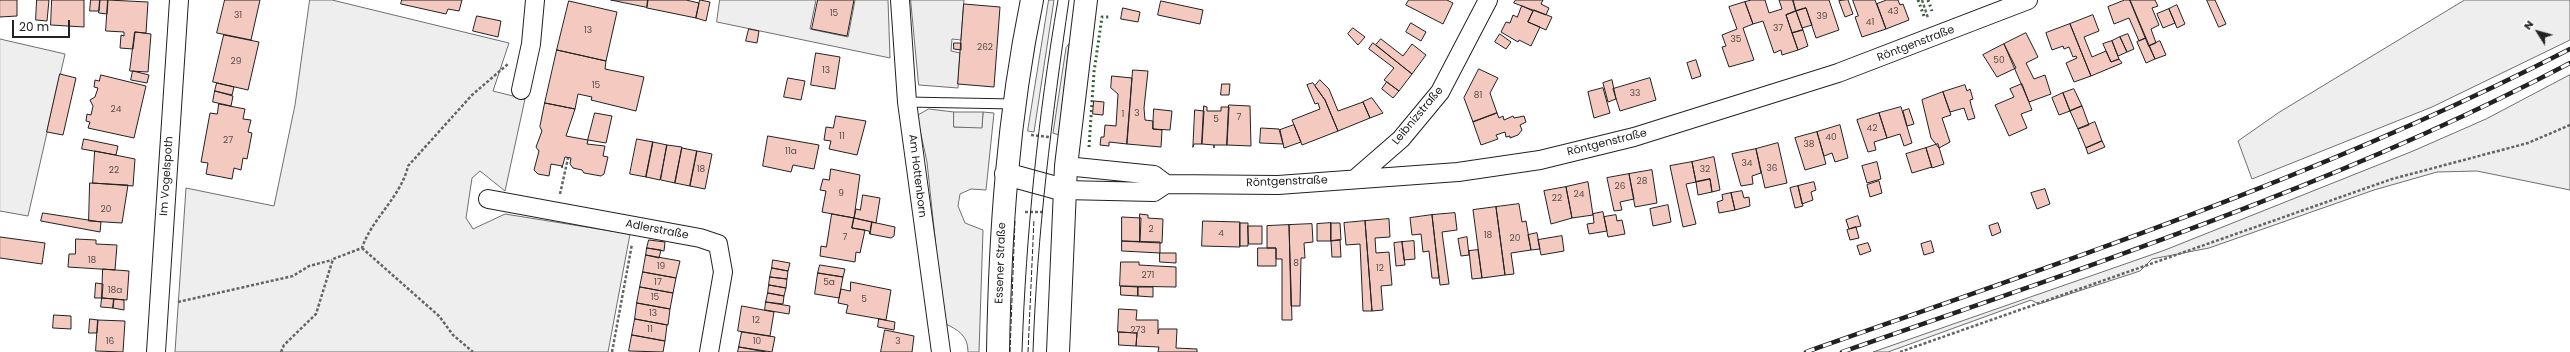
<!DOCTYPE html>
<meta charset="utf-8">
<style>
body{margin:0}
#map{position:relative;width:2570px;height:352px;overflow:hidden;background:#fff;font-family:Poppins,sans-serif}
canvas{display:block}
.north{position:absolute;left:2518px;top:12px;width:40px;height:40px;-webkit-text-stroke:3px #fff;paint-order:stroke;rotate:307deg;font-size:11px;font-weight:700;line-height:16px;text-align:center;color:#222}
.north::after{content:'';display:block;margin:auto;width:14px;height:18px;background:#222;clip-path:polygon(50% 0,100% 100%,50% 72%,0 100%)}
.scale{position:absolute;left:12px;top:20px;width:58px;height:18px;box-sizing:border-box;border:2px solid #222;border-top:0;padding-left:5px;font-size:12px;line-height:14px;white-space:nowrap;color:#222;-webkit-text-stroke:3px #fff;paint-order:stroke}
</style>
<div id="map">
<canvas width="2570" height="352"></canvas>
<div class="north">N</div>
<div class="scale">20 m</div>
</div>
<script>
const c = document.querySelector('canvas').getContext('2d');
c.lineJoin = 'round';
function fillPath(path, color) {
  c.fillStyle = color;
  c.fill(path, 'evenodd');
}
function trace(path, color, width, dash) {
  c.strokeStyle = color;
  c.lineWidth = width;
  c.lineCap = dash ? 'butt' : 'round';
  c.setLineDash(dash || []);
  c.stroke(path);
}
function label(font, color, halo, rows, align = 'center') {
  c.font = font + ' Poppins,sans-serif';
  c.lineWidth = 3;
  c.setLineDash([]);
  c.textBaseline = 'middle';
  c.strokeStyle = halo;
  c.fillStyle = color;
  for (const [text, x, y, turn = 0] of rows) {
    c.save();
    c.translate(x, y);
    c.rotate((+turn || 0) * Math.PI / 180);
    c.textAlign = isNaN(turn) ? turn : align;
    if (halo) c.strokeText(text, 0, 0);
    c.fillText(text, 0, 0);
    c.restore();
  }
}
const green = new Path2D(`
 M310 0H332L509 43 493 91 525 99 505 191 480 171 472 178 466 218 473 229 505 214 630 234 608 352H175L186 188 274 206 295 105Z
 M720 0H816L810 29 848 37 855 0H888L890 58 717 22Z
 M1049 0H1054L1034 132 1028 131Z
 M2465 0H2570V40L2432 107 2252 179 2238 141 2278 113Z
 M0 39 65 54 28 216 0 211Z
 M1069 44 1059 135 1053 133 1066 48Z
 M2570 75V190L2477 171 2437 172 2374 190 2209 248 2152 259 2140 271 2039 304 2031 300 1888 352H1873L2165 250 2413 151 2486 119Z
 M929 109 954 112V127H982L983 112 994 113 986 190 971 189 960 194 958 206 965 223 983 230 979 352H968C968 335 958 330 944 323L927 162 917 116Z`);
fillPath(green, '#eee');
trace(green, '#6f6f6f', 1);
const parking = new Path2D(`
 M911 0H964L961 40 952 39 951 51 960 53 958 88 919 85Z
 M954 112H983L982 128 954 127Z`);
fillPath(parking, '#ededed');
trace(parking, '#6f6f6f', 1);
const building = new Path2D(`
 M0 0H17V16L0 17Z
 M37 0H49L47 21 36 20Z
 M52 0H84V27L51 25Z
 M91 0H100L99 11H90Z
 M100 0H108L107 14 99 13Z
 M108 0 148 2 146 33 135 32 133 49 120 48 121 35 124 36V32L106 31Z
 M225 0H260L251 40 217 33Z
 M402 0H462L459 11 448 9 446 14 401 4Z
 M611 0H648L647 7Z
 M648 0H686L699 3 696 18 647 8Z
 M700 0 710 2 706 21 696 18Z
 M818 0H854L847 36 812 29Z
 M1409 0H1447L1453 3 1443 24 1406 5Z
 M1516 0H1543L1541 4 1549 8 1546 15 1514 3Z
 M1752 0H1765L1769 13 1782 9 1779 0H1793L1796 11 1786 15 1798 50 1782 55 1781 50 1774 53 1763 21 1753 24 1745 2Z
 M1793 0H1829L1839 30 1816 38 1806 8 1796 11Z
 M1848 0 1853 14 1845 17 1839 1Z
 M1853 0H1875L1886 29 1862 37 1855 17 1858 16Z
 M1887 0H1898L1900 5 1903 4 1909 20 1886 29 1877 4Z
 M2125 0H2130L2146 38 2139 41 2129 18 2114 24 2108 7Z
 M2130 0H2155L2158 6 2152 8 2159 25 2151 29 2156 43 2149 46Z
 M2207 0H2215L2226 24 2219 27Z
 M569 1 617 12 606 61 557 50Z
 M1161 1 1203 10 1200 24 1158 15Z
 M1745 2 1753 24 1743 28 1754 60 1729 67 1722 47 1726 46 1722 35 1737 29 1729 7Z
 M964 4 1000 7 994 87 958 84Z
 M2177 5 2185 24 2177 28 2169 9Z
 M1522 6 1533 11 1528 22 1540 27 1531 46 1519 40 1518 42 1501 32 1506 22 1510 23 1513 15 1517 17Z
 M1123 8 1140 12 1138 22 1121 19Z
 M1806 8 1812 25 1802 28 1796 11Z
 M2169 9 2175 23 2163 28 2157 14Z
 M1534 10 1552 17 1546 30 1528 22Z
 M1796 11 1803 30 1792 33 1786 15Z
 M2093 15 2099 31 2084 37 2092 57 2106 51 2111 62 2119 59 2122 63 2091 76 2070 24Z
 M477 16 501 21 498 37 473 31Z
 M1411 23 1426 32 1421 41 1406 32Z
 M2070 24 2091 76 2074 82 2066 63 2077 58 2076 56 2073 57 2069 47 2064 49 2063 46 2052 50 2046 33Z
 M1353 28 1365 37 1358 45 1348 34Z
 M749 29 759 31 757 43 746 41Z
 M1803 30 1808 46 1798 50 1792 33Z
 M135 32 151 34 148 72 130 71Z
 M2026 33 2038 57 2026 63 2034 79 2045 75 2051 94 2029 102 2004 44Z
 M1500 34 1511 42 1506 49 1495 42Z
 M2128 34 2134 49 2127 52 2120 37Z
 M224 35 259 42 248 90 213 82Z
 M2120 37 2127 52 2118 56 2112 41Z
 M2146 38 2155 59 2146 63 2137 42Z
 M1381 39 1403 56 1412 44 1426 55 1412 74 1376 45Z
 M2112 41 2119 59 2111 62 2103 44Z
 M2160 41 2166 55 2155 59 2149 46Z
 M954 43H961V50L954 49Z
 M1373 43 1412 74 1399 91 1384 80 1394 68 1369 49Z
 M2004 44 2016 68 1997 77 1983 55Z
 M557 50 606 61 605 69 644 77 636 111 591 100 592 97 578 94 575 109 545 103Z
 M816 53 840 57 835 89 811 85Z
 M1696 60 1701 76 1692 79 1687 63Z
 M1479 69 1498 78 1490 93 1497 113 1473 122 1464 98Z
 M1133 70 1148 71 1144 108 1145 120 1153 121V129L1162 130 1161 147 1127 144Z
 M133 71 149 75 147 83 131 80Z
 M60 74 76 78 63 135 47 132Z
 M101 75 146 86 134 138 88 128 90 122 86 121 87 114 91 115 93 106 90 100 95 97 98 88 94 87 95 80 99 81Z
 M1112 76 1132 78 1127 144 1109 142V146L1100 145 1101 137H1104L1105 125 1116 126 1118 94 1111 88Z
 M788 78 805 81 801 100 784 97Z
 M1650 78 1656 100 1620 111 1613 89Z
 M1320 80 1329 89 1338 111 1363 102 1370 118 1338 131 1325 100 1315 86Z
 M1612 80 1616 99 1608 102 1603 83Z
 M1387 82 1399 91 1393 98 1382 89Z
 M217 83 234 87 232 95 215 91Z
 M1313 83 1325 100 1338 131 1302 145 1292 120 1320 109 1318 103 1315 104 1307 85Z
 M1222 84H1230L1229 95H1221Z
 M2022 84 2032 110 2021 114 2027 128 2009 136 1995 105 2014 97 2010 89Z
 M1965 85 1967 91 1970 89 1973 99 1970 100 1971 105 1975 118 1968 120 1964 108 1950 112 1943 92Z
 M1603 88 1610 113 1594 118 1588 92Z
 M2074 89 2082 106 2070 111 2063 93Z
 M215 91 233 96 231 106 213 102Z
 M1943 92 1951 115 1942 118 1950 142 1939 148 1931 138 1922 100Z
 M2063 93 2070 111 2059 115 2052 98Z
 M1372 98 1383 113 1370 118 1363 102Z
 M1094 101 1104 102 1103 115 1093 114Z
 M545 103 575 109 566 136 588 140 587 144 605 146 603 156 608 157 604 174 601 176 584 173 582 170 573 168 570 164 571 158 565 157 562 168V166L551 164 549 176 538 174 534 170 539 151 536 147 542 131 540 127Z
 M219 104 245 109 243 119 251 120 248 132 252 133 247 159 243 158 241 170 234 168 232 179 206 174 208 163 201 162 210 113 217 114Z
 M1229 105 1250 106 1251 146 1227 145Z
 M1204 106 1207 107V111H1221V107H1229L1227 145H1214V148V145L1202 144Z
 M2082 106 2089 125 2078 129 2070 111Z
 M1901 107 1912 143 1904 146 1900 134 1887 138 1879 113Z
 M1154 109 1172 111 1170 130 1153 129Z
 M1909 109 1914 124 1907 126 1903 111Z
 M1195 110 1204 111 1202 144H1194L1193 147Z
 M595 113 612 116 606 143 588 140Z
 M1497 113 1499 118 1503 116 1504 120 1513 116 1514 118 1524 116 1526 122 1520 125 1522 130 1518 135 1510 138V136L1506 137 1505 132 1496 135 1498 139 1481 145 1473 122Z
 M1879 113 1887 138 1874 142 1876 150 1868 152 1857 120Z
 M836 116 866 121 857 155 829 149 831 141 824 140 826 127 833 128Z
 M2095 122 2102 141 2086 148 2078 129Z
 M1294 125 1301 142 1284 148 1280 130Z
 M1840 125 1848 158 1835 162 1832 153 1824 156 1817 132Z
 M1261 128 1279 129 1283 144 1260 143Z
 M1817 132 1826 164 1805 170 1795 138Z
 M768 136 819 145 814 169 793 165 791 172 763 166Z
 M84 139 118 146 116 155 82 149Z
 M637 139 653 142 646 177 630 174Z
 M2102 141 2105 147 2088 154 2086 148Z
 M653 142 667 145 660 180 646 177Z
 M1778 143 1787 183 1765 188 1756 149Z
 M1938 144 1944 164 1932 168 1926 148Z
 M667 145 682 147 675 183 661 180Z
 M682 148 697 151 690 186 675 183Z
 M1926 148 1932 167 1912 173 1906 154Z
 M1756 149 1761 173 1752 176 1753 184 1741 186 1732 154Z
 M95 151 135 159 133 186 93 183Z
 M697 151 712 154 705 189 690 186Z
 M1714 157 1720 190 1712 192 1710 179 1696 182 1692 162Z
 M1692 162 1696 182 1686 184 1696 224 1683 227 1670 166Z
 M1877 162 1881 179 1867 183 1862 166Z
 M831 169 860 175 854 218 822 212 826 191 820 190 823 179 829 180Z
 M1652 170 1657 203 1635 207 1629 174Z
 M1629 174 1634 199 1620 202 1622 210 1614 211 1607 178Z
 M1710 179 1712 192 1698 195 1696 182Z
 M1879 181 1882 193 1870 197 1867 185Z
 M1588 182 1593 215 1572 218 1566 187Z
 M1814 182 1816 190 1811 192 1813 200 1802 204 1798 186Z
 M90 183 128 185 122 223 89 221Z
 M1798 186 1803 206 1795 208 1790 188Z
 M1566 187 1572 218 1551 224 1544 191Z
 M2045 189 2050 204 2037 209 2031 193Z
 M1742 191 1744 198 1749 197 1750 206 1735 210 1731 193Z
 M1731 193 1735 210 1719 213 1717 202 1723 200 1722 195Z
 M863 195 880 198 876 223 854 218 856 209 860 210Z
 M1519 204 1522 222 1526 221 1531 250 1511 253 1514 274 1505 275 1496 207Z
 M1668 205 1671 222 1653 226 1650 209Z
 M1496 207 1505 275 1482 278 1473 210Z
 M1603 212 1607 231 1589 234 1587 224 1594 223 1593 214Z
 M43 213 101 222 100 232 41 221Z
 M1455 213 1457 230 1442 232 1449 284 1440 285 1432 215Z
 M832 214 854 218 852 228 865 230 860 253 856 252 855 262 820 256 821 246 826 247Z
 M1140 214 1148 215V218L1163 219 1162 243 1140 242Z
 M1432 215 1439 278H1432L1429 251 1423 252 1421 234 1412 235 1410 218Z
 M1616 215 1617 221 1622 220 1625 234 1608 237 1604 217Z
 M1858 216 1861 226 1849 229 1846 220Z
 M1122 217 1141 218 1140 242 1122 241Z
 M854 218 872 222 870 234 869 231 852 228Z
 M1389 219 1390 237 1375 238 1376 253 1389 252 1392 285 1381 286 1383 310 1372 311 1365 221Z
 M1203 221 1240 222V247L1202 246Z
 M1365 221 1372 311H1363L1360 244 1346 245 1344 223Z
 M872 222 895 227 894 236 891 238 870 234Z
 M1240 223H1248V246H1240Z
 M1331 223V241H1317V224Z
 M1331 223H1340L1341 240 1331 241Z
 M1998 223 2001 232 1992 236 1989 226Z
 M1312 224 1313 242 1304 243 1305 258H1301L1300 306H1291L1289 225Z
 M1289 225 1292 320H1282V259H1276V248H1267V226Z
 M1248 226H1262V244H1249Z
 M1856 227 1859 238 1850 240 1847 230Z
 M1537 233 1540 249 1531 250 1528 235Z
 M1562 236 1564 251 1541 255 1538 240Z
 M0 237 45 243 42 264 0 258Z
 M1467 237 1469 255 1461 256 1458 239Z
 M76 239 96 240V244L117 245 115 270 68 267 69 254H75Z
 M649 240 665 242 664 251 647 248Z
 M1340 240 1341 257H1332L1331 241Z
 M1122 241 1160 242V253L1122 251Z
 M1414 241 1415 259 1404 260 1402 242Z
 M1931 241 1934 252 1924 255 1921 244Z
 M1402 242 1405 265 1396 266 1394 243Z
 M1868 243 1871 251 1860 255 1857 246Z
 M647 248 661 250 659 258 646 255Z
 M1258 248H1276V266H1258Z
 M1478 250 1482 278 1472 279 1469 251Z
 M1160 253H1176V263L1160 262Z
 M646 255 680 261 676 278 643 272Z
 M773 260 790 263 788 271 772 268Z
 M1121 262H1139V265L1176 267V287L1120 286Z
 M820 265 845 269 843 277 818 273Z
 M772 268 788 271 787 279 770 277Z
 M103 269 129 271 127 300 102 298Z
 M643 272 676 278 673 293 640 287Z
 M818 273 843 277 839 298 815 294Z
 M770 277 787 279 786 288 769 285Z
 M851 282 891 290 886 320 846 313 848 305 838 303 841 289 850 291Z
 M96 283 103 284 102 298H95Z
 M769 285 786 288 784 296 768 293Z
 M1121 286 1138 287V296L1121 295Z
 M640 287 673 293 670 309 637 303Z
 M1138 287H1153V297L1138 296Z
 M768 293 784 296 783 304 766 302Z
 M102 298 114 299 113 308 101 307Z
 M114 299 124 300V310L113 308Z
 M766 302 790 306 789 314 765 310Z
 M637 303 670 309 668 325 635 319Z
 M742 306 774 312 770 336 738 331Z
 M1119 309 1137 310 1136 320H1158V334L1159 329H1177L1176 348 1197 349V352H1158L1159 347 1136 346 1137 333 1118 332Z
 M54 315 71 316V329L53 328Z
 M90 319 98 320 97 333H89Z
 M635 319 667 325 665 341 632 335Z
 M879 319 895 322 894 330 878 327Z
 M98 320 125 321 123 352 96 351Z
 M885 330 914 336 912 352H881Z
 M742 332 775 337 772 352 739 347Z
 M1119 332 1137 333 1136 346 1119 345Z
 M632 335 665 341 663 352 629 351Z
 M739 347 766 352H738Z`);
fillPath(building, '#f3c9c0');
trace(building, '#222', 1);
const lane = new Path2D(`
 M907 102 1014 104`);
const street = new Path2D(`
 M900 0 907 102 941 352
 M521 90 531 44 535 0
 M1066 166 1154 175 1166 184
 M1355 179 1401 139 1440 92 1488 0
 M1064 190 1154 192 1166 184 1278 185 1458 172 1540 160 1634 137 1838 73 2028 0
 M488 199 700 238 718 244 723 272 709 352
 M156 352 179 0`);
const secondary = new Path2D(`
 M1006 174 1064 190
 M998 352C1000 233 1008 116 1032 0
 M1058 352 1066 166 1086 0`);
trace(lane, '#222', 11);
trace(street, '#222', 20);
trace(secondary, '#222', 24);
trace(new Path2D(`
 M1922 0 1928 18
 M1031 135 1049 137
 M560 194 568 158
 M1025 212H1044
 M362 248 439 316 453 335 473 352
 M178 302 293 276 309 266 332 260
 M281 352 284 345 316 314 333 259 362 248C372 218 401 197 408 166L472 95 508 64
 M612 352 632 244
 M1900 352 2392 179 2528 143 2570 125`), '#646464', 2.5, [3, 2]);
trace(lane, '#fff', 9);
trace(street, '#fff', 18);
trace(secondary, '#fff', 22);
trace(new Path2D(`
 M1022 352C1026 234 1038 117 1058 0
 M1033 352C1037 233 1052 117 1069 0`), '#222', 1);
const rail = new Path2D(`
 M1806 352C2065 261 2326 175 2570 49
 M1842 352C2088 266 2339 185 2570 63`);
trace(rail, '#222', 4.5);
trace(rail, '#fff', 3, [9]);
trace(new Path2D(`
 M1918 0 1924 16
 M1928 0 1932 11
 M1089 147 1094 72 1102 17H1110`), '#2f5e38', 3, [2, 3]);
trace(new Path2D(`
 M1010 352 1015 220
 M1028 352 1034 219`), '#222', 1, [5, 2]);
label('9px', '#564c4a', null, [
 ["43",1893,12],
 ["15",834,14],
 ["31",238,16],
 ["39",1822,17],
 ["41",1870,23],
 ["37",1778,29],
 ["13",588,31],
 ["35",1736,40],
 ["262",985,48],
 ["50",1999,61],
 ["29",236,62],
 ["13",826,71],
 ["15",596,86],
 ["33",1635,94],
 ["81",1478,96],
 ["24",116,110],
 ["3",1137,114],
 ["1",1123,115],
 ["7",1239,118],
 ["5",1216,120],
 ["42",1872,129],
 ["11",842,137],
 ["40",1831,138],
 ["27",228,141],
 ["38",1809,145],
 ["11a",791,152],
 ["34",1747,164],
 ["36",1772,169],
 ["18",701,170],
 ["32",1705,170],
 ["22",114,171],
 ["28",1642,182],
 ["26",1620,187],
 ["9",841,194],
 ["24",1579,195],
 ["22",1557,199],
 ["20",106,210],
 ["2",1151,230],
 ["4",1221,234],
 ["18",1488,236],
 ["7",845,238],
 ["20",1515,239],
 ["18",92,261],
 ["8",1296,264],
 ["19",661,267],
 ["12",1380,269],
 ["271",1148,276],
 ["17",658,283],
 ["5a",829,283],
 ["18a",115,291],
 ["15",655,298],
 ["5",864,300],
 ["13",653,314],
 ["12",756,321],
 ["11",650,330],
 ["273",1138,331],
 ["16",110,342],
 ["10",757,342],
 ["3",898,342]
]);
label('11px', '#222', '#fff', [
 ["Röntgenstraße",1916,44,-21],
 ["Leibnizstraße",1418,116,-50],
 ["Röntgenstraße",1607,143,-14],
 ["Im Vogelspoth",167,176,-86],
 ["Am Hottenborn",917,176,83],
 ["Röntgenstraße",1287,182,-2],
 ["Adlerstraße",657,230,11],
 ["Essener Straße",1001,263,-88]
]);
</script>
